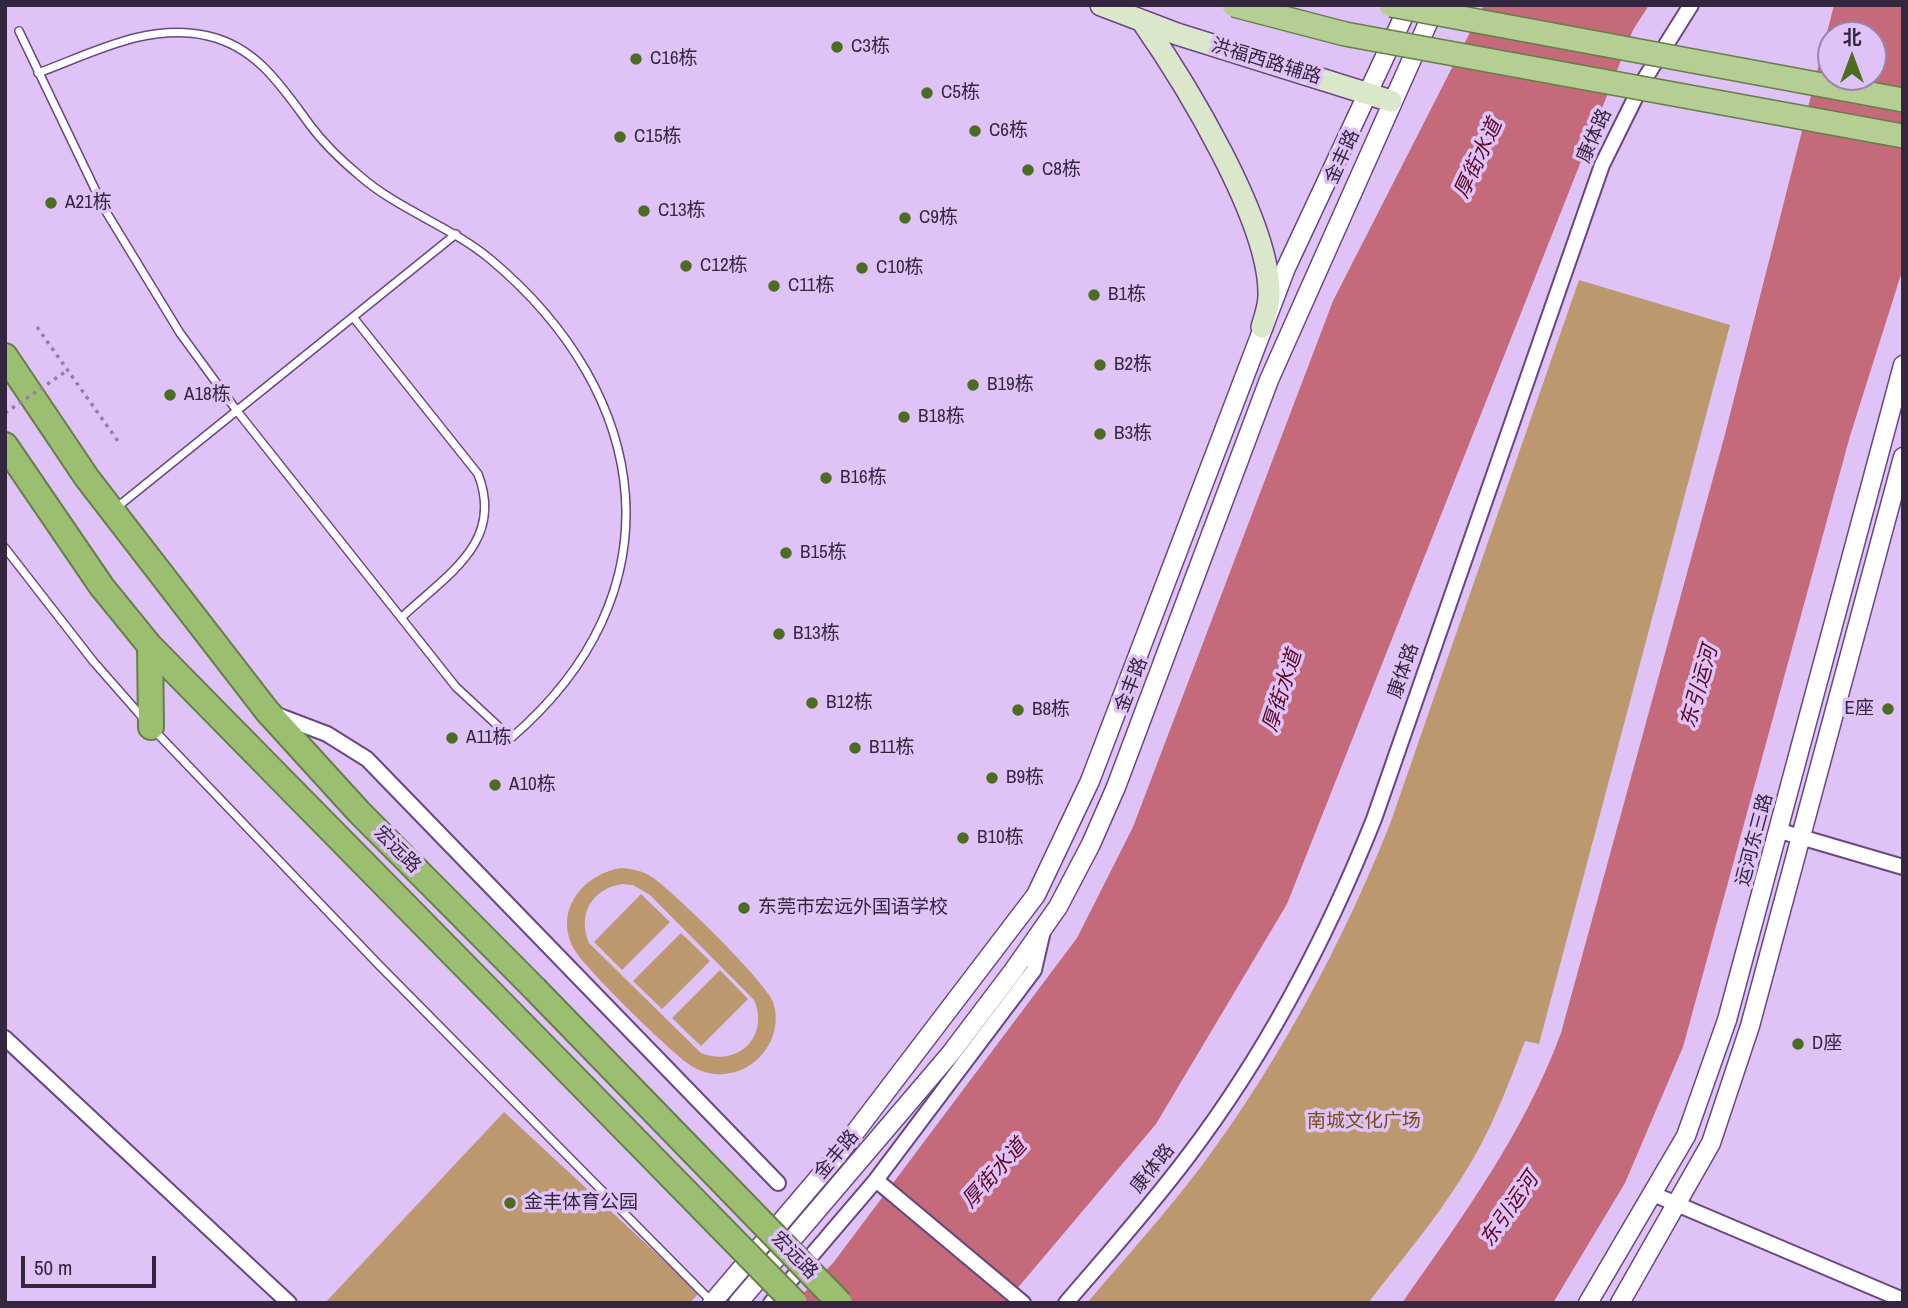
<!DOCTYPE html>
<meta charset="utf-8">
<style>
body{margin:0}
#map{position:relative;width:1908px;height:1308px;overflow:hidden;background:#dfc3f6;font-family:"Archivo Narrow","Noto Sans SC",sans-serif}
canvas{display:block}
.frame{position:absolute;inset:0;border:7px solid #34263f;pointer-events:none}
.north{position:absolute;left:1817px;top:21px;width:70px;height:70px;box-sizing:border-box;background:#dfc3f6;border:2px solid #9b84ad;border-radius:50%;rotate:0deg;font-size:19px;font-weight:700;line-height:28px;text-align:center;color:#34263f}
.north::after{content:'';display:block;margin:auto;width:24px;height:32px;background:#4c6c22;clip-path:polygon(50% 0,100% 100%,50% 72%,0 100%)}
.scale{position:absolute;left:21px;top:1256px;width:135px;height:32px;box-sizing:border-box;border:4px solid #34263f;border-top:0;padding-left:9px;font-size:21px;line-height:24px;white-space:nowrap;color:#34263f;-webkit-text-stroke:5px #dfc3f6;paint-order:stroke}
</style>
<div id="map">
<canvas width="1908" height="1308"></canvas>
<div class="frame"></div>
<div class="north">北</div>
<div class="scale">50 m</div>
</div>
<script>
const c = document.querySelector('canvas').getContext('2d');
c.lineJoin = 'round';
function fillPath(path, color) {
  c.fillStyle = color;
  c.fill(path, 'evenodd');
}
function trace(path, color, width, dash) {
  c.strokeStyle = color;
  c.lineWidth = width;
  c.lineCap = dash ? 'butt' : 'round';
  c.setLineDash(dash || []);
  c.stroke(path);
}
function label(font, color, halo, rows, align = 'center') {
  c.font = font + ' "Archivo Narrow","Noto Sans SC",sans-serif';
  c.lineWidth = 7;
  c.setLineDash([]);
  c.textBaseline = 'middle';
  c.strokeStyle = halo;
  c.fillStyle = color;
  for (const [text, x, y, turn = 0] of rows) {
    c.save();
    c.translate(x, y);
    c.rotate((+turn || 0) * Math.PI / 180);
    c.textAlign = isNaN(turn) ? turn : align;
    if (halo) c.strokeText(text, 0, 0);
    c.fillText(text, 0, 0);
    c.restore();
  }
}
fillPath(new Path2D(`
 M1579 280 1730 325 1539 1044 1525 1041C1511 1078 1497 1115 1478 1150 1448 1205 1407 1253 1368 1303H1087C1126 1257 1167 1212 1203 1164 1280 1060 1342 944 1390 824Z
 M622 868C633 869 643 871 652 877 673 891 766 982 773 1002 779 1019 775 1038 764 1052 754 1065 740 1073 723 1074 713 1075 702 1072 693 1067 674 1056 587 970 576 952 551 913 583 873 622 868ZM622 884 633 885 650 895 754 1000C770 1036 738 1068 701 1053L589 943C577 914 592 889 622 884Z
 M641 894 670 922 622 970 594 942Z
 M681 933 710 961 662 1009 633 981Z
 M720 970 748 999 701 1046 672 1018Z
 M504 1112 699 1293 690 1303H325Z`), '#bc986f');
fillPath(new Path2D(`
 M1484 5H1649L1633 30 1287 904 1156 1124 1005 1303H794L833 1263 1077 938 1133 827 1333 301Z
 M1834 5H1903V268L1850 436 1683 1047 1625 1183 1553 1303H1402C1463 1216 1524 1133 1561 1033L1724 438ZM1831 35H1873V77H1831Z`), '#c46a7a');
const service = new Path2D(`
 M19 31 105 210 180 333 237 411 456 687 511 738C680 593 654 396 490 259 450 226 399 210 360 176 342 161 324 144 310 125 282 87 257 47 208 36 148 22 93 53 38 73
 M353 317 478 474C505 543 446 575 401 618
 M116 508 456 234
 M5 548 93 661 143 718
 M153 729 378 964 712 1302`);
const minor = new Path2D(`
 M277 715 327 734 367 759 778 1183
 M1780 831 1903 867
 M5 1038 289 1303
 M876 1180 1023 1303
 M1653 1194 1903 1300
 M771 1303 876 1180 1034 970 1043 931
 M1066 1303C1108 1254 1151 1206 1189 1155 1266 1053 1327 937 1374 819L1602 165 1644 80 1691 5`);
const tertiary = new Path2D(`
 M712 1303 837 1156 1036 895 1090 781 1286 268 1409 5
 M738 1303 951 1053 1013 971 1058 907 1091 844 1116 787 1269 380 1436 5
 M1588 1303 1686 1136 1727 1020 1903 365
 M1620 1303 1711 1143 1750 1026 1903 457`);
const secondary = new Path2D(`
 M1101 5 1177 34 1391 101
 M1142 21C1184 81 1271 222 1269 296 1269 306 1265 317 1262 327`);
const trunk = new Path2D(`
 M5 356 87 478 267 711 359 812 535 989
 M5 445 102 587 150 646 511 1013
 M150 646 151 727`);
trace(service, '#694881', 10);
trace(minor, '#694881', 18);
trace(tertiary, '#694881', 21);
trace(secondary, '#694881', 24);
trace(trunk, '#677e48', 28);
trace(new Path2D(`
 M37 327 120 444`), '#957fa7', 3.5, [3.5, 5]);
trace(service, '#fff', 7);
trace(minor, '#fff', 14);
trace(tertiary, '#fff', 18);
trace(secondary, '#dae7ca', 21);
trace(trunk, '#9bbe70', 24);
const primaryBridge = new Path2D(`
 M1234 5 1345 34 1903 136
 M1391 5 1903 100`);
const trunkBridge = new Path2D(`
 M535 989 840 1303
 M511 1013 795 1303`);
trace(primaryBridge, '#677e48', 26, []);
trace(trunkBridge, '#677e48', 28, []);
trace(new Path2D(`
 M5 413 68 370`), '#957fa7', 3.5, [3.5, 5]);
trace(primaryBridge, '#b4ce94', 23);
trace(trunkBridge, '#9bbe70', 24);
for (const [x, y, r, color] of [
 [837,47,7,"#4c6c22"],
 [636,59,7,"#4c6c22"],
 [927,93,7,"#4c6c22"],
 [975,131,7,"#4c6c22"],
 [620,137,7,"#4c6c22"],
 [1028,170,7,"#4c6c22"],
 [51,203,7,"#4c6c22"],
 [644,211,7,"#4c6c22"],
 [905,218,7,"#4c6c22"],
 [686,266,7,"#4c6c22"],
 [862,268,7,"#4c6c22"],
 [774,286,7,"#4c6c22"],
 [1094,295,7,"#4c6c22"],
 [1100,365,7,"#4c6c22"],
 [973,385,7,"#4c6c22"],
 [170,395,7,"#4c6c22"],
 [904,417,7,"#4c6c22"],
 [1100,434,7,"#4c6c22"],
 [826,478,7,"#4c6c22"],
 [786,553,7,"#4c6c22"],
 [779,634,7,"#4c6c22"],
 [812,703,7,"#4c6c22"],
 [1888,709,7,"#4c6c22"],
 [1018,710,7,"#4c6c22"],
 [452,738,7,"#4c6c22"],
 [855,748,7,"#4c6c22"],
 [992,778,7,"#4c6c22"],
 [495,785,7,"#4c6c22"],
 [963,838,7,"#4c6c22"],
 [744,908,7,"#4c6c22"],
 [1798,1044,7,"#4c6c22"],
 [510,1203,7,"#4c6c22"]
]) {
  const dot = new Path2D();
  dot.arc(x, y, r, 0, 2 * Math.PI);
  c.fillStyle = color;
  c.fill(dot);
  trace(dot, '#dfc3f6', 2.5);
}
label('19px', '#34263f', '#dfc3f6', [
 ["C3栋",851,47],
 ["C16栋",650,59],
 ["C5栋",941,93],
 ["C6栋",989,131],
 ["C15栋",634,137],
 ["C8栋",1042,170],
 ["A21栋",65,203],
 ["C13栋",658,211],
 ["C9栋",919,218],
 ["C12栋",700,266],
 ["C10栋",876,268],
 ["C11栋",788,286],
 ["B1栋",1108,295],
 ["B2栋",1114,365],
 ["B19栋",987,385],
 ["A18栋",184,395],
 ["B18栋",918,417],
 ["B3栋",1114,434],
 ["B16栋",840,478],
 ["B15栋",800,553],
 ["B13栋",793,634],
 ["B12栋",826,703],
 ["E座",1874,709,"right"],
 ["B8栋",1032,710],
 ["A11栋",466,738],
 ["B11栋",869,748],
 ["B9栋",1006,778],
 ["A10栋",509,785],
 ["B10栋",977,838],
 ["东莞市宏远外国语学校",758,908],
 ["D座",1812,1044],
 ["金丰体育公园",524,1203]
], 'left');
label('19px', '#34263f', '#dfc3f6', [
 ["洪福西路辅路",1266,62,17],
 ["康体路",1595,136,-66],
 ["金丰路",1343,157,-66],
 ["康体路",1404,671,-71],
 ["金丰路",1132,685,-69],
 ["运河东三路",1755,840,-75],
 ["宏远路",397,850,45],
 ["金丰路",837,1155,-50],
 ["康体路",1153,1169,-51],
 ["宏远路",794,1256,46]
]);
label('19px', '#764d17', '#dfc3f6', [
 ["南城文化广场",1364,1122]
]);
label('italic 21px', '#5b0522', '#dfc3f6', [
 ["厚街水道",1479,159,-65],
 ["东引运河",1700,687,-74],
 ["厚街水道",1283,691,-72],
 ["厚街水道",995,1174,-48],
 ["东引运河",1510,1210,-55]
]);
</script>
